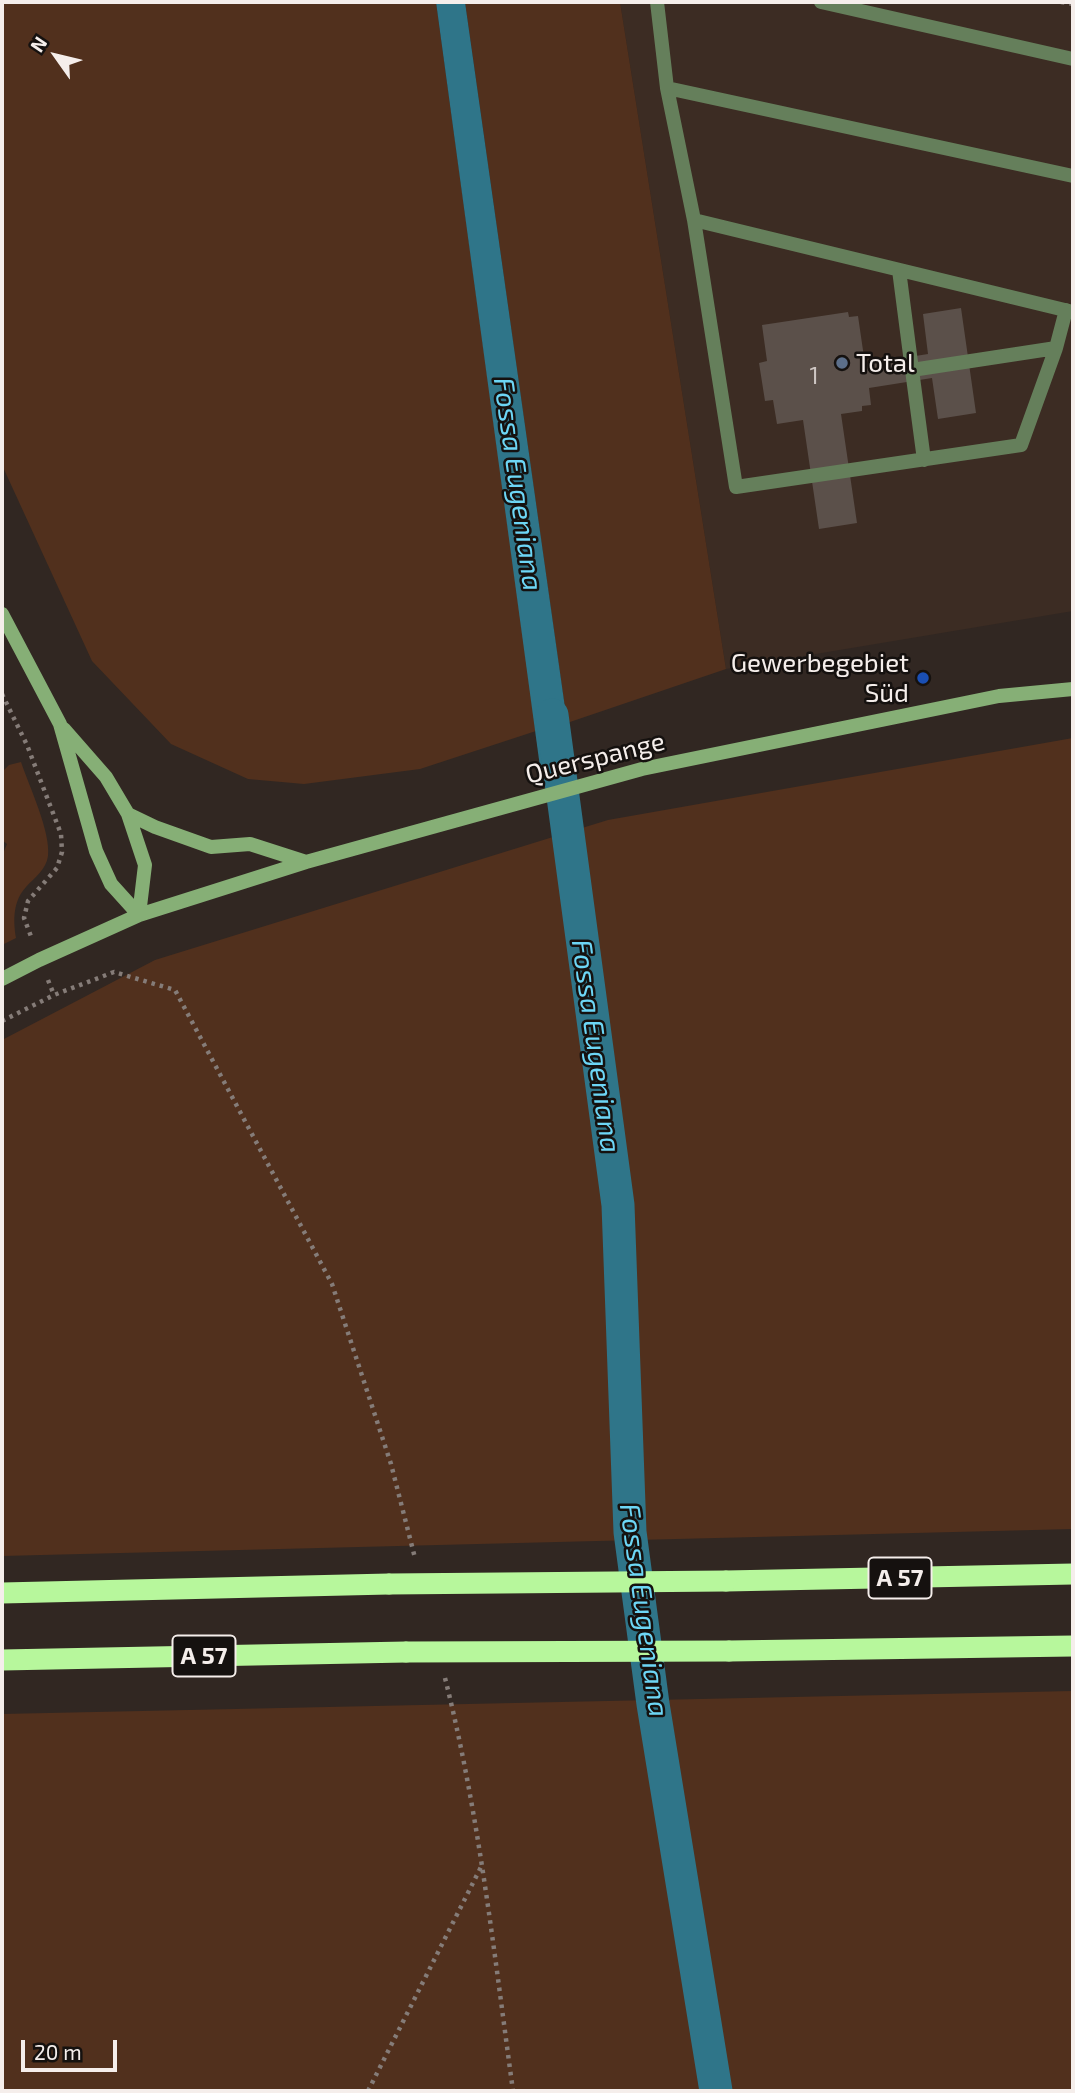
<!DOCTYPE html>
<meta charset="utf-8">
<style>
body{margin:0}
#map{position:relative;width:1075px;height:2093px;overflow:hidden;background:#312722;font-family:"Exo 2",sans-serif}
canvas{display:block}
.frame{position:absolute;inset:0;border:4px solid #f5eeeb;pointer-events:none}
.north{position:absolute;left:21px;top:21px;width:70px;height:70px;-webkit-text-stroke:5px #15110f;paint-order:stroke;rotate:304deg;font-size:19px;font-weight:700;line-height:28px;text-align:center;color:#f5eeeb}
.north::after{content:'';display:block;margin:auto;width:24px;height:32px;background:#f5eeeb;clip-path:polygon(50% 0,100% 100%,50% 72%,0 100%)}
.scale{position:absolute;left:21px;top:2040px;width:96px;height:32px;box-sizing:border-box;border:4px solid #f5eeeb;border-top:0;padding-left:9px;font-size:21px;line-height:24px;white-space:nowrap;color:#f5eeeb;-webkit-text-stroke:5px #15110f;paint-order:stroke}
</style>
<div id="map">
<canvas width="1075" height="2093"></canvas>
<div class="frame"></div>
<div class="north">N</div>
<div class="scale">20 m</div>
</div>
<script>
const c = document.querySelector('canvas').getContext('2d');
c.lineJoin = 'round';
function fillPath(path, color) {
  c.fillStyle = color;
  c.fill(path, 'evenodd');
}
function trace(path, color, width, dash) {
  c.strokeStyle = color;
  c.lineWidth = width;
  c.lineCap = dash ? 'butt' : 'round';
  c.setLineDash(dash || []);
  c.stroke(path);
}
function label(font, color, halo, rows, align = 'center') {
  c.font = font + ' "Exo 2",sans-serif';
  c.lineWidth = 5;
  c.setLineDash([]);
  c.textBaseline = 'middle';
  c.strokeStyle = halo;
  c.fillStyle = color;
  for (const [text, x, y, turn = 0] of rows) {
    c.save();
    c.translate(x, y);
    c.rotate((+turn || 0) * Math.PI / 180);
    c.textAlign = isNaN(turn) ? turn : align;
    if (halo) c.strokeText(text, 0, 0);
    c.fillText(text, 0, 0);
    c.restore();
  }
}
fillPath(new Path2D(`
 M620 2H1073V611L726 669Z`), '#3c2c23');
fillPath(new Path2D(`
 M2 2H436L536 731 420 769 304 784 248 779 171 744 92 661 2 465Z
 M465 2H620L726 669 567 723Z
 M1073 738V1529L2 1556V1040L155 960 608 820Z
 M21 762C29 786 51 832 48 856 46 870 35 877 26 887 13 901 13 920 16 938L2 945V856L7 844 2 840V772L9 765Z
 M1073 1691V2091H2V1714Z`), '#51301d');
fillPath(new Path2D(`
 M436 2H465L572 757 540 767Z`), '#2f7589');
trace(new Path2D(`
 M552 715 618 1205 630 1532 653 1704 716 2091`), '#2f7589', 33);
fillPath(new Path2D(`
 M961 308 976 413 938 419 932 378 869 388 871 405 862 406V411L841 414 857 523 819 529 803 420 777 424 773 400 765 401 759 363 767 361 762 325 848 312 849 317 858 316 865 364 928 354 923 314Z`), '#5b504a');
trace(new Path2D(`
 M1061 2 1073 4
 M2 694 27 745 61 834 62 852 57 868 28 901 24 918 32 939
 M48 980 54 995
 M2 1021 54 995 114 972 175 990 332 1284 391 1464 415 1558
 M445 1678C479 1813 494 1953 513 2091
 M368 2091 481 1867`), '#857c78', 4.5, [3.5, 5]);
trace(new Path2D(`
 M657 2 667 88 694 220 736 487 1021 445 1056 348 1066 310
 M821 2 1073 59
 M667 88 1073 176
 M694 220 1073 312
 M899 270 912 370
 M924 460 912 370 1056 348`), '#657f5b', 14);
trace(new Path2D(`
 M2 614 60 724 96 851 111 884 139 915
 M64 729 106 777 128 814 145 865 139 915
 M128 814 155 827 211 847 250 844 306 862
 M2 979 39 960 139 915 306 862 642 769 999 696 1073 689`), '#86af76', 14);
trace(new Path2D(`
 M726 1581 1073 1574
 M2 1593 389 1584
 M729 1651 1073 1646
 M2 1660 406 1652`), '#b7f79c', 21);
trace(new Path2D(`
 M389 1584 726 1581
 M406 1652 729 1651`), '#b7f79c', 21);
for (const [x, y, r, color] of [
 [842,363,7,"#5c6f8a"],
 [923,678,7,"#1a4fb4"]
]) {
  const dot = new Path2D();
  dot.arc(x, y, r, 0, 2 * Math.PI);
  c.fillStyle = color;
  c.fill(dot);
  trace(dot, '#15110f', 2.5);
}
label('23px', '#cec6c3', null, [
 ["1",814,376]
]);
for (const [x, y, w] of [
 [900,1578,63],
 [204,1656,63]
]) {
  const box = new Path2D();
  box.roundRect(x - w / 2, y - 20.5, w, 41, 5);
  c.fillStyle = '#15110f';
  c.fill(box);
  trace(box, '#f5eeeb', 2);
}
label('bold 24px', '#f5eeeb', null, [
 ["A 57",900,1578],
 ["A 57",204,1656]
]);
label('26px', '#f5eeeb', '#15110f', [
 ["Total",856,363],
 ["Gewerbegebiet",909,663,"right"],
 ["Süd",909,693,"right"]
], 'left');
label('26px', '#f5eeeb', '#15110f', [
 ["Querspange",595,758,-14]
]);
label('italic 28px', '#6dd6f5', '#15110f', [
 ["Fossa Eugeniana",518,484,82],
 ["Fossa Eugeniana",596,1046,82],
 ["Fossa Eugeniana",644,1610,82]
]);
</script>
